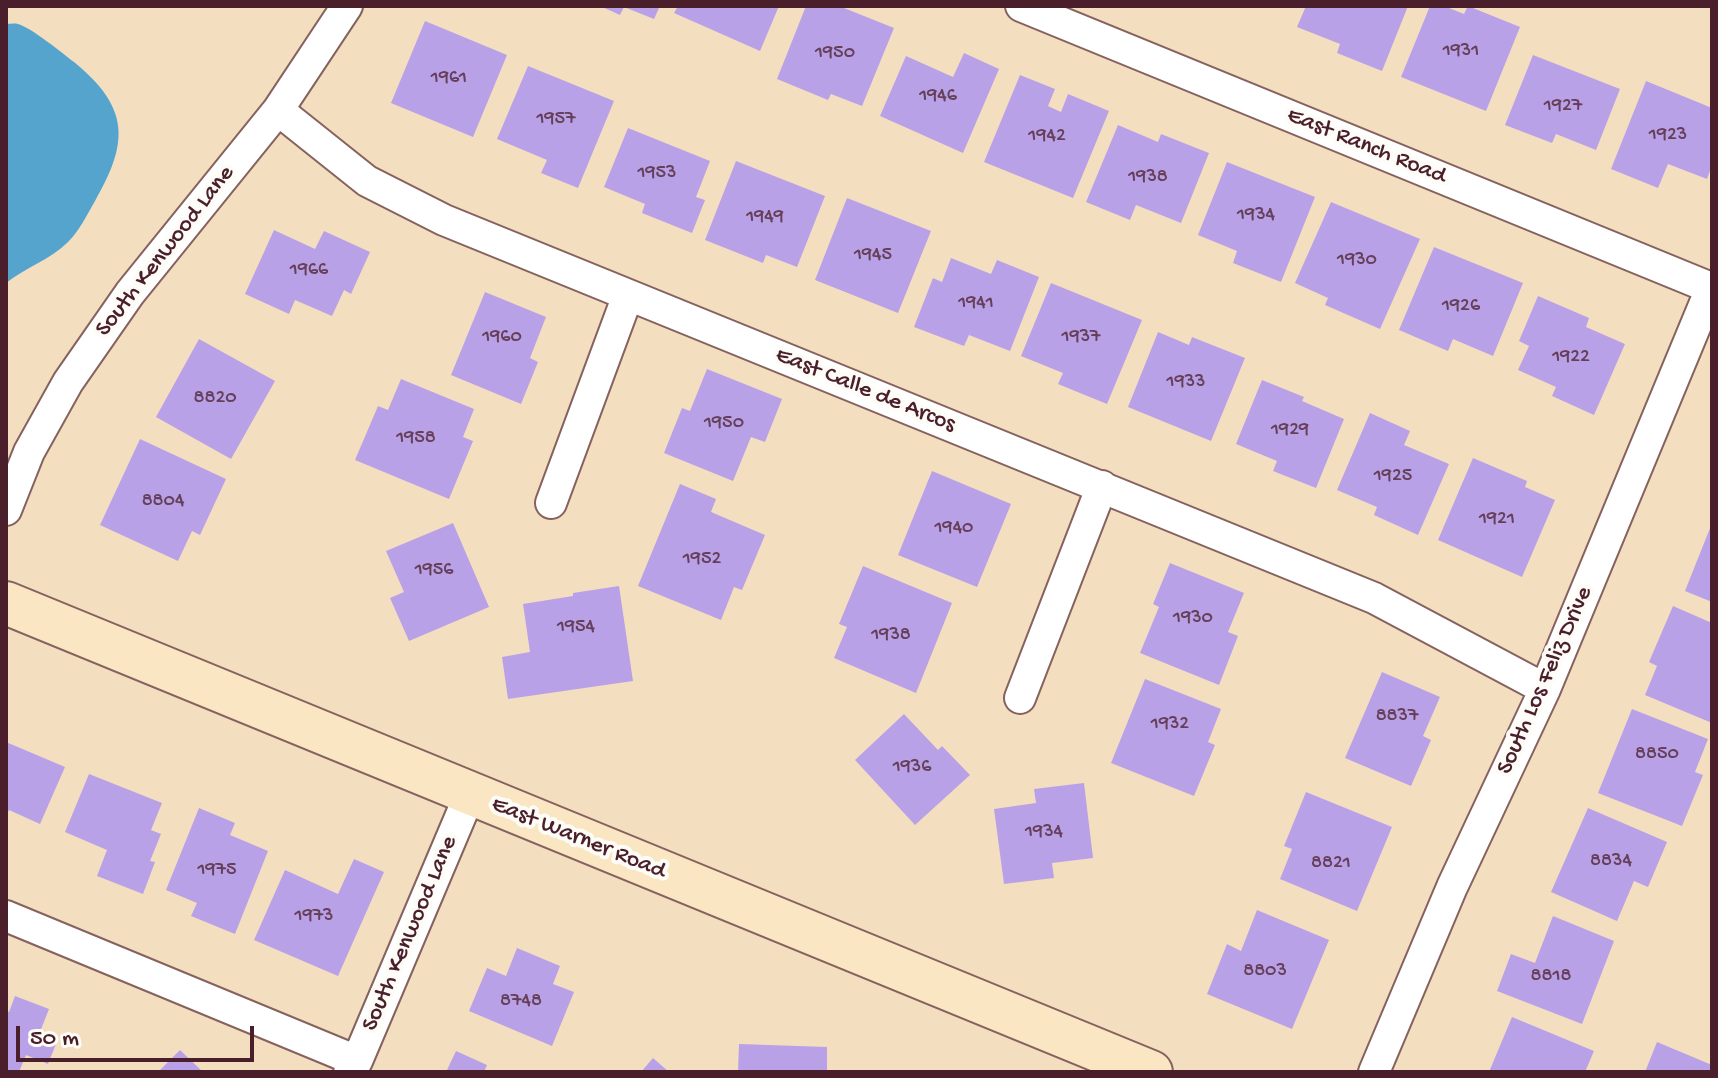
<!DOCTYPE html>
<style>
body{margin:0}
#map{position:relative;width:1718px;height:1078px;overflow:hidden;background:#f4dec0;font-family:"Gochi Hand",sans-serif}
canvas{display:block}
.frame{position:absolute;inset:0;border:8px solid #4a1f2b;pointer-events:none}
.scale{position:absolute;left:16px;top:1026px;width:238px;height:36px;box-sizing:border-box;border:4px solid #4a1f2b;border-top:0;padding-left:10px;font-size:24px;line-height:28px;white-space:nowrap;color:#4a1f2b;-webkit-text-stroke:6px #fdfcf7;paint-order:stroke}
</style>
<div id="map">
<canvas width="1718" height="1078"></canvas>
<div class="frame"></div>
<div class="scale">50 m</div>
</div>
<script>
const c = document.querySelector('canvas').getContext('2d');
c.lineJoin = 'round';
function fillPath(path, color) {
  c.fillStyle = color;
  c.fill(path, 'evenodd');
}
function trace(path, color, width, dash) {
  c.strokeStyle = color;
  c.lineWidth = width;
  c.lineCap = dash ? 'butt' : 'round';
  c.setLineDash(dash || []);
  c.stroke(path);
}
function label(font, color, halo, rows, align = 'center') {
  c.font = font + ' "Gochi Hand",sans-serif';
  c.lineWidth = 8;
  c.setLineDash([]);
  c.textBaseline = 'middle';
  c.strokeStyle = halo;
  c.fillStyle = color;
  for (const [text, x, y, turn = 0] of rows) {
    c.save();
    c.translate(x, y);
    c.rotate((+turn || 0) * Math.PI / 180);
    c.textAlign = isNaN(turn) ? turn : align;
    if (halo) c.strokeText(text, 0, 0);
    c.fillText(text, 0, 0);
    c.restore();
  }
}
fillPath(new Path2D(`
 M6 24C10 24 14 23 18 24 32 28 62 53 74 62 130 108 129 142 95 201 87 215 79 231 68 242 50 260 26 267 6 283Z`), '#54a4ce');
fillPath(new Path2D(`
 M600 6H660L654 19 624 7 620 15Z
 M678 6H779L760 51 674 13Z
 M806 6H839L894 28 862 106 831 94 828 100 777 79Z
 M1306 6H1408L1382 71 1337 53 1340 44 1297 27Z
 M1430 6H1444L1464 14 1468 6 1520 27 1486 111 1401 77Z
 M425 21 507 55 473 137 391 103Z
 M964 53 999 69 963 153 880 116 906 56 953 77Z
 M1533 55 1620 89 1596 150 1556 134 1552 143 1505 125Z
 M528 66 614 101 578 188 541 173 547 160 497 139Z
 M1020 75 1055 89 1048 106 1061 112 1068 94 1109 111 1073 198 984 162Z
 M1646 81 1712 108V165L1707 179 1668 164 1658 188 1611 169Z
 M1118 125 1158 142 1161 134 1209 153 1181 223 1136 205 1130 220 1086 202Z
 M628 128 710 161 696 197 705 200 692 233 642 213 645 204 604 187Z
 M736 161 825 196 797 267 766 255 763 263 705 240Z
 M1227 162 1315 197 1281 282 1233 263 1237 251 1198 235Z
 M847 198 931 231 898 313 815 280Z
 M1331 202 1420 239 1380 329 1325 305 1328 298 1295 283Z
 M274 230 315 249 324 231 370 252 351 294 344 290 332 316 295 300 289 314 245 294Z
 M1434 247 1523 283 1493 356 1453 339 1448 351 1399 330Z
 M951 258 991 274 997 260 1039 277 1010 351 969 335 964 346 914 327 933 278 942 282Z
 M1051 283 1142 320 1107 404 1058 384 1063 373 1021 356Z
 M485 292 546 317 530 358 538 362 521 404 451 375Z
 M1538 296 1589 318 1586 327 1625 344 1594 415 1552 396 1556 387 1518 370 1529 346 1519 341Z
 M1158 332 1189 345 1192 337 1245 358 1211 441 1128 407Z
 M199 339 275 381 231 459 156 417Z
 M707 369 782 399 765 442 751 437 733 481 664 453 682 408 690 411Z
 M401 379 474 409 463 437 473 441 449 499 355 460 378 406 388 410Z
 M1262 380 1304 397 1302 401 1344 419 1316 488 1273 471 1277 461 1236 444Z
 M1370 413 1410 431 1404 445 1449 464 1418 535 1374 515 1377 507 1337 490Z
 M140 439 226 479 200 535 192 531 178 561 100 525Z
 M1473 458 1527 481 1525 487 1555 500 1522 577 1438 540Z
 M932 471 1011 504 977 587 898 555Z
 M680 484 716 499 711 512 765 535 742 590 734 587 721 620 638 586Z
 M453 523 489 607 409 641 390 598 404 592 386 551Z
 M1712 523V602L1685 591Z
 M1170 563 1244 593 1228 632 1238 636 1219 685 1140 653 1159 607 1153 604Z
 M863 566 952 603 916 693 834 658 847 627 839 624Z
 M619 586 633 681 508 699 502 657 530 652 523 604 573 596V593Z
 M1673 606 1712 623V723L1645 695 1657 666 1649 662Z
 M1382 672 1440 697 1423 736 1431 740 1411 786 1345 758Z
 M1145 679 1221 709 1208 742 1215 745 1194 796 1111 763Z
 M1632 709 1708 739 1695 772 1703 775 1682 826 1598 793Z
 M904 714 938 750 942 746 970 775 915 825 855 760Z
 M6 742 65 767 40 824 9 810 6 817Z
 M89 774 162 803 151 830 161 834 150 861 155 862 143 894 97 876 107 850 65 832Z
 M1084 783 1093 858 1052 863 1054 878 1004 884 994 809 1036 803 1034 789Z
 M1306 792 1392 827 1357 911 1280 879 1292 849 1284 846Z
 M199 808 235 823 230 835 268 851 235 934 191 916 197 903 166 890Z
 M1588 808 1667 842 1648 887 1634 881 1617 921 1551 892Z
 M354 859 384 872 338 976 254 940 285 870 338 894Z
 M1257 910 1329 940 1292 1029 1207 994 1227 944 1241 951Z
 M1553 916 1614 941 1582 1024 1497 991 1511 954 1535 963Z
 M517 948 560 966 553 984 574 992 552 1046 469 1011 487 968 506 976Z
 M15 996 49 1009 40 1032 58 1039 48 1064 26 1055 19 1072H6V1011L9 1012Z
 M1512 1017 1594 1051 1585 1072H1489Z
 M1657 1042 1712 1065V1072H1645Z
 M739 1044 827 1047V1072H738Z
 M180 1050 203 1072H158Z
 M456 1051 487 1065 484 1072H446Z
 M653 1058 669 1072H641Z`), '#b9a1e7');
const minor = new Path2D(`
 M1021 6 1711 288
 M278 110 367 181 444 220 1374 598 1545 689
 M551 503 628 295
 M6 510 29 452 68 382 130 293 278 110 347 6
 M1020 698 1102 486
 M6 916 357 1061
 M349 1072 357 1061 470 794
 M1374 1072 1452 887 1545 689 1712 286`);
const secondary = new Path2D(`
 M6 603 1151 1072`);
trace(minor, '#86625f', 34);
trace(secondary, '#86625f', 46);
trace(minor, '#fff', 30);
trace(secondary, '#fbe6c4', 42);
label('20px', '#66405a', null, [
 ["1931",1461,52],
 ["1950",835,54],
 ["1961",449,79],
 ["1946",938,97],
 ["1927",1563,107],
 ["1957",556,120],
 ["1923",1668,136],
 ["1942",1047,137],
 ["1953",657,174],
 ["1938",1148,178],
 ["1934",1256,216],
 ["1949",765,218],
 ["1945",873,256],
 ["1930",1357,261],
 ["1966",309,271],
 ["1941",976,304],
 ["1926",1461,307],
 ["1960",502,338],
 ["1937",1081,338],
 ["1922",1571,358],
 ["1933",1186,383],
 ["8820",215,399],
 ["1950",724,424],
 ["1929",1290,431],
 ["1958",416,439],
 ["1925",1393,477],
 ["8804",163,502],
 ["1921",1497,520],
 ["1940",954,529],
 ["1952",702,560],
 ["1956",434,571],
 ["1930",1193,619],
 ["1954",576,628],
 ["1938",891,636],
 ["8837",1397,717],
 ["1932",1170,725],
 ["8850",1657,755],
 ["1936",912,768],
 ["1934",1044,833],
 ["8834",1611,862],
 ["8821",1331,864],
 ["1975",217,871],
 ["1973",314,917],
 ["8803",1265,972],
 ["8818",1551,977],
 ["8748",521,1002]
]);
label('24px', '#4a1f2b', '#fdfcf7', [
 ["East Ranch Road",1366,147,22],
 ["South Kenwood Lane",166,252,-52],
 ["East Calle de Arcos",865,391,22],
 ["South Los Feliz Drive",1546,681,-66],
 ["East Warner Road",578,839,22],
 ["South Kenwood Lane",411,934,-67]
]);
</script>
